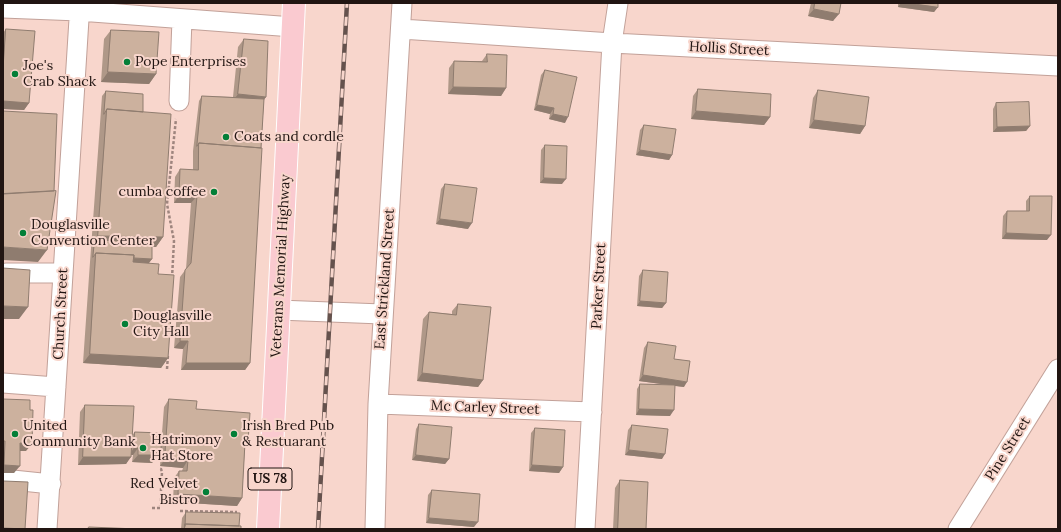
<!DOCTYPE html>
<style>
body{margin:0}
#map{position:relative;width:1061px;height:532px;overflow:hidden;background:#f8d6cc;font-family:Lora,serif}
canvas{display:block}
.frame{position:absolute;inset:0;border:4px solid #211512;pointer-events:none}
</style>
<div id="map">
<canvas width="1061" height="532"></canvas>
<div class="frame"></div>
</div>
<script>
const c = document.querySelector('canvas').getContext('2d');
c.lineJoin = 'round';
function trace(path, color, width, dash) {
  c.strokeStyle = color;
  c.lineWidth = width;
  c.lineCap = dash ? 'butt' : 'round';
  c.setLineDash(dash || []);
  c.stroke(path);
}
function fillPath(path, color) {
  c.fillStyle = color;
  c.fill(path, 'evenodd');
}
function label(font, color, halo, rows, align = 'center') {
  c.font = font + ' Lora,serif';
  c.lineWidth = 4;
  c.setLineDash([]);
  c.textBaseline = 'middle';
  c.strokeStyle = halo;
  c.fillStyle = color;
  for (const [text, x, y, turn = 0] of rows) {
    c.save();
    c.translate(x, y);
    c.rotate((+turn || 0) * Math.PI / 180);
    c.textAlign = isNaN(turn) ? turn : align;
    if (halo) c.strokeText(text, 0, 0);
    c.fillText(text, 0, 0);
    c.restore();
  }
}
const minor = new Path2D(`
 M3 8 79 11 293 27
 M401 29 612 43 1058 66
 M179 101 182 19
 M6 273H63
 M278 310 382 314
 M3 383 56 387
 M378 404 592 412
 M3 479 51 484
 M47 529 80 3
 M375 529 378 404 402 3
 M585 529 612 43 618 3
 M958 529 1058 369`);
const major = new Path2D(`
 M268 529 294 3`);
trace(minor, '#c2a199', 21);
trace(major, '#fff', 24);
trace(new Path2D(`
 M172 278 174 241 167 204 176 119
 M167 369 168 355
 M152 508H160L162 472 161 469H159
 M180 511 237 512`), '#9e857e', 2.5, [3, 2]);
trace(minor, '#fff', 19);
trace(major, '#facad0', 22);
const rail = new Path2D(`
 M318 529 347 3`);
trace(rail, '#65524d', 4.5);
trace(rail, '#f8d6cc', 3, [9]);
fillPath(new Path2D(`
 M811 3H841L833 21 808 16Z
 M898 3H938V7L934 12 898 7Z
 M6 29 29 103 24 110 3 109V33Z
 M111 30 156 74 149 84 101 82 104 39Z
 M244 39 266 97 264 99 261 148 250 363 245 370H181L183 349 174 348 180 277 186 269 191 203H174L175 177 180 169 193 170V151L199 101 202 96 233 97 238 47Z
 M487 54 506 88 501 96 448 94 449 68 454 61H482Z
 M545 70 565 123 549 119 550 114 534 110 541 75Z
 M698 89 770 117 764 125 691 119 693 96Z
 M818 90 865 126 860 134 809 128 813 98Z
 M106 91 143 112 163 237 156 247H152V259L149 263 158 274 168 358 161 368 83 363 90 262 102 96Z
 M996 103 1030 126 1026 131 993 132V109Z
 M644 125 672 155 669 160 636 155 640 130Z
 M545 145 562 184 540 183 541 150Z
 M445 184 468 229 436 224 441 189Z
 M1030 196 1047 240 1002 239 1003 216 1007 211H1026V201Z
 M643 270 666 303 662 308 637 306 639 276Z
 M458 304 483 380 478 387 417 381 423 319 429 312 452 314V311Z
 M648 342 674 359 684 387 675 386 670 416 636 415 637 389 640 384 668 385 639 381 644 348Z
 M3 399 26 451H20L14 473H3Z
 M169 399 196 409 245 445 242 498 237 506 173 502 174 478 179 471H182L183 468 160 466 161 450 152 463 132 462 133 455H131L126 464 78 465 80 412 85 405 132 435 135 432 162 433 164 407Z
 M419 424 449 459 445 464 412 460 416 429Z
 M632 425 662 459 625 455 628 430Z
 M535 428 563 467 559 473 529 471 531 433Z
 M620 480 646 529H613L615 488Z
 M432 490 474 527 426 523 428 495Z
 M186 512 239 526 241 529H181L182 518Z`), '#af9888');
fillPath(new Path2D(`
 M901 3H908L938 7 934 12 898 7Z
 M814 9 839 14 833 21 808 16Z
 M108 72 156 74 149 84 101 82Z
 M453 87 506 88 501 96 448 94Z
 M238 94 266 97 261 104 233 101Z
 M3 101 29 103 24 110 3 109Z
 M537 105 554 108 550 114 534 110Z
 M696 111 770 117 764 125 691 119Z
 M553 114 568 117 565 123 549 119Z
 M814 120 865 126 860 134 809 128Z
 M1030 126 1026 131 993 132 997 127Z
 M640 150 672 155 669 160 636 155Z
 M544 178 566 179 562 184 540 183Z
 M179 195 197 196 191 203H174Z
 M440 219 472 223 468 229 436 224Z
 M1006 233 1051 235 1047 240 1002 239Z
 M98 236 163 237 156 247 94 246 95 240Z
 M3 247 47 250 38 262 3 260Z
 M96 257 152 259 148 264Z
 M640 301 666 303 662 308 637 306Z
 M3 306 28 307 19 319H3Z
 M180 341H188L183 349 174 348Z
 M90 354 168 358 161 368 83 363Z
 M186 363H250L245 370H181Z
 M422 373 483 380 478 387 417 381Z
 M643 375 687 382 684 387 639 381Z
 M639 409 674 410 670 416 636 415Z
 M20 443 32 444 26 451H15Z
 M134 448H138L133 455H129Z
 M157 449H161L152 463 132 462 138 455Z
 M629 450 665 454 662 459 625 455Z
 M416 455 449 459 445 464 412 460Z
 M83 457H131L126 464 78 465Z
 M165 459 188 460 183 468 160 466Z
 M4 465 20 466 14 473H3V466Z
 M532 465 563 467 559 473 529 471Z
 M178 494 242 498 237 506 173 502Z
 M429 518 478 522 474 527 426 523Z`), '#8f7c6f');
const building = new Path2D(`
 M815 3H841L839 14 814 9Z
 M908 3H938V7Z
 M6 29 35 31 29 103 3 101V69Z
 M111 30 159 32 156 74 108 72Z
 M244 39 268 41 266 97 238 94Z
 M487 54 507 55 506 88 453 87 454 61 487 62Z
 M545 70 577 77 568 117 553 114 554 108 537 105Z
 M698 89 771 94 770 117 696 111Z
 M818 90 869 97 865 126 814 120Z
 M106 91 143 94V112L107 109 104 114Z
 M202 96 264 99 261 148 199 143 197 146Z
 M1029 102 1030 126 997 127 996 103Z
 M107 109 171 114 163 237 98 236Z
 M3 111 57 114 54 191 3 194Z
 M644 125 676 129 672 155 640 150Z
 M199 143 262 148 250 363H186L188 341H180L185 270 191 263 197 196 179 195 180 169 198 170Z
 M545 145 567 146 566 179 544 178Z
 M445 184 477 188 472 223 440 219Z
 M56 191 47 250 3 247V194Z
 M1030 196H1052L1051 235 1006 233 1007 211H1029Z
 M95 240 152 242V259L134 258V255L96 253 93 257Z
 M96 253 134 255 133 262 159 264 158 274 174 275 168 358 90 354Z
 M3 268 30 270 28 307 3 306Z
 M643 270 668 272 666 303 640 301Z
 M458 304 491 307 483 380 422 373 429 312 456 315Z
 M648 342 676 346 674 359 690 361 687 382 643 375Z
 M640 384 675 385 674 410 639 409Z
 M3 399 30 400V410H33L32 444 20 443V466L4 465 5 441H3Z
 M169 399 197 401 196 409 250 413 248 442H245L242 498 178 494 179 471H187L188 460 165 459Z
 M85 405 134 406 131 457H83Z
 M419 424 452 427 449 459 416 455Z
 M632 425 668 429 665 454 629 450Z
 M535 428 565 430 563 467 532 465Z
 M135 432 162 433 161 449H157V455H138V448H134Z
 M620 480 648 482 646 529H618Z
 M3 481 28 482 25 529 3 528Z
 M432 490 480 494 478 522 429 518Z
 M186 512 240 513 239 526 185 524V526Z
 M185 524 241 526V529H185Z
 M89 527 137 529H88Z`);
fillPath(building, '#ccb19e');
trace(building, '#8f7c6f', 1);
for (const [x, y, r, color] of [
 [127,62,4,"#027f38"],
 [15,74,4,"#027f38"],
 [226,137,4,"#027f38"],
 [214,192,4,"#027f38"],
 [23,233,4,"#027f38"],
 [125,324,4,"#027f38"],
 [15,434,4,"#027f38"],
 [234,434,4,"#027f38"],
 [143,448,4,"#027f38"],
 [206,492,4,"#027f38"]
]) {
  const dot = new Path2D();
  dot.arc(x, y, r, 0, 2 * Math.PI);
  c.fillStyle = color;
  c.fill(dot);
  trace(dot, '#f8d6cc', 1.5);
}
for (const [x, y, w] of [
 [270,479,44]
]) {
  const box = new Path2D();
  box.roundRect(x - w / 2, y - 11, w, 22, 3);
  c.fillStyle = '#f8d6cc';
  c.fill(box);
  trace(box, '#211512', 1);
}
label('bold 13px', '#211512', null, [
 ["US 78",270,479]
]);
label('14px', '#211512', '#f8d6cc', [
 ["Hollis Street",729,49,3],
 ["Veterans Memorial Highway",281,266,-87],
 ["East Strickland Street",385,279,-86],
 ["Parker Street",599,286,-87],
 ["Church Street",61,314,-87],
 ["Mc Carley Street",485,408,2],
 ["Pine Street",1008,449,-58]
]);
label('14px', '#211512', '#f8d6cc', [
 ["Pope Enterprises",135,62],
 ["Joe's",23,66],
 ["Crab Shack",23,82],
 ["Coats and cordle",234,137],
 ["cumba coffee",206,192,"right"],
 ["Douglasville",31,225],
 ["Convention Center",31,241],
 ["Douglasville",133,316],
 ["City Hall",133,332],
 ["United",23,426],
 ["Community Bank",23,442],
 ["Irish Bred Pub",242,426],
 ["& Restuarant",242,442],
 ["Hatrimony",151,440],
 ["Hat Store",151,456],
 ["Red Velvet",198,484,"right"],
 ["Bistro",198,500,"right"]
], 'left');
</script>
